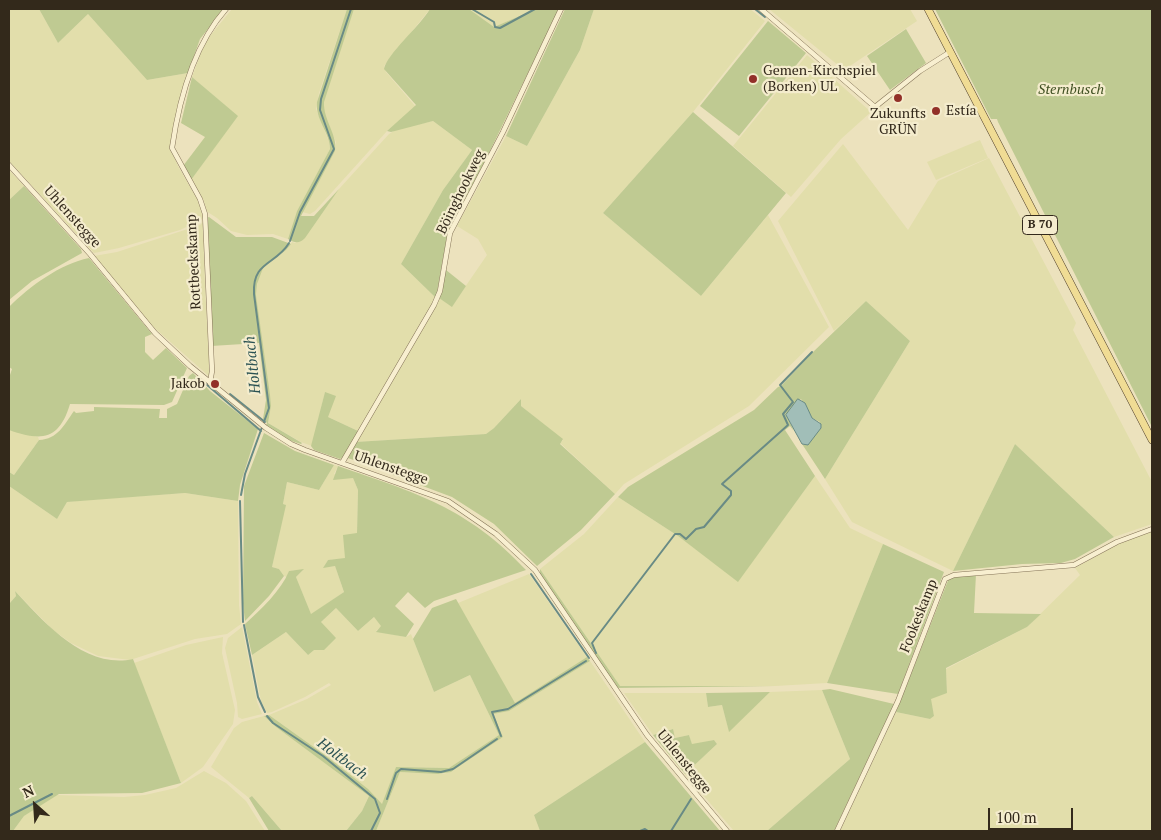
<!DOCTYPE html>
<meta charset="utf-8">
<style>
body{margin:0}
#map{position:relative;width:1161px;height:840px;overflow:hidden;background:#ece2bd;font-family:"PT Serif",serif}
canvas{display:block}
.frame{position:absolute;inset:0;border:10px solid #33291b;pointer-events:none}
.north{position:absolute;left:10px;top:780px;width:50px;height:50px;-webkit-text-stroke:4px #f4eccd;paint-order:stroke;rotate:334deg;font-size:14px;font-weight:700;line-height:20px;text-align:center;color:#33291b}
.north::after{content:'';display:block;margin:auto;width:18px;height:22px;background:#33291b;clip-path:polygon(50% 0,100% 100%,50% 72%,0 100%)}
.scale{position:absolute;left:988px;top:808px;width:85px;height:22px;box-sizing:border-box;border:2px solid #33291b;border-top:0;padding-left:6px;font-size:15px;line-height:18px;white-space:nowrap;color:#33291b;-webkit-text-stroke:4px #f4eccd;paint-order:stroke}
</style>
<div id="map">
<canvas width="1161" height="840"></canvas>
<div class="frame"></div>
<div class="north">N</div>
<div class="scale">100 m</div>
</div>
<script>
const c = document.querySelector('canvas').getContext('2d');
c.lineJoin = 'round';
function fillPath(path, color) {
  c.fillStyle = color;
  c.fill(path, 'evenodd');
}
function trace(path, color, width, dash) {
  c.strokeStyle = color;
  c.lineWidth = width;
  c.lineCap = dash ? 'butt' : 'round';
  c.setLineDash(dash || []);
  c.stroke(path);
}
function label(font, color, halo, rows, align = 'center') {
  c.font = font + ' "PT Serif",serif';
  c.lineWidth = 4.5;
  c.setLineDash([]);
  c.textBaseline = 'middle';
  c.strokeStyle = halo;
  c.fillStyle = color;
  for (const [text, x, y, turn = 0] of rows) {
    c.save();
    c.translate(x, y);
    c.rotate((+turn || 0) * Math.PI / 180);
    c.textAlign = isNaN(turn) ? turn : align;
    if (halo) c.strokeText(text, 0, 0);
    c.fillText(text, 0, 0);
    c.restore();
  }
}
fillPath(new Path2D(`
 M9 9H39L58 43 88 14 147 80 188 73 170 147 178 166 200 204 203 217 201 220 180 230 119 248 94 253 9 161Z
 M232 9H347L319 93 316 109 329 142 330 149 297 211 288 239 273 234 247 235 231 231 217 218 206 211 204 201 191 180 237 116 192 77 205 42Z
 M354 9H430L384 66 386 72 416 107 387 131 315 211 310 214 302 212 335 151 336 142 324 116V96Z
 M469 9H536L494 27Z
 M594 9H750L765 21 693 112 603 213 701 296 768 215 829 327 749 406 624 484 615 494 560 443 563 440 521 406V399L494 428 486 434 355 442 439 298 452 306 487 255 478 239 457 226 506 136 527 146 580 50Z
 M769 9H910L917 21 844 70Z
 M807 55 871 112 841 139 791 197 733 146Z
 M433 121 472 150 443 190 401 264 436 298 358 431 328 417 325 392 312 446 301 442 268 423 271 406 256 295 258 277 263 268 286 250 292 242 295 243 339 189 389 134 397 129Z
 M980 140 988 158 936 180 927 162Z
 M843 144 908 230 938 181 989 158 1076 323 1073 330 1152 482V524L1114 537 1015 444 953 571 852 522 825 479 910 341 866 301 834 331 778 221Z
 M9 170 24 186 9 200Z
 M203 222 205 285 210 377 150 324 94 256 117 252 200 225Z
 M9 430 38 437 39 440 14 475 9 472Z
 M334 465 338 466 334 474 353 478 358 490 357 533 345 559 328 560 324 567 335 566 344 592 311 615 296 577 303 570 289 571 287 577 284 576 279 569 272 567 285 505 283 504 287 482 319 490Z
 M815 476 850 528 883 544 827 683 775 686 620 687 540 569 584 534 618 497 678 536 738 581Z
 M9 486 57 519 67 502 85 500 185 493 238 501 239 605 241 624 227 634 195 639 130 660 98 656 71 643 53 630 15 591 16 596 9 604Z
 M1152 531V831H840L896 712 930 719 934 716 930 698 947 692 946 669 1027 627 1080 575 1075 568 1122 542Z
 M529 574 587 657 515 704 458 603Z
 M336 608 358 631 374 617 382 626 376 631 406 637 411 634 434 692 470 675 499 735 449 768 396 767 382 805 325 755 269 715 307 699 331 685 329 683 305 697 272 712 267 713 261 701 252 655 286 632 308 655 321 622Z
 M242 627 257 702 262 714 242 719 238 717 237 703 225 648 228 638Z
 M223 637 222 653 235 710 233 724 203 767 181 783 134 663 186 645Z
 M590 661 645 742 534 815 540 831H376L400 772 443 774 453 771 503 737 492 714 509 711Z
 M822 690 850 759 767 831H734L685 774 717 744 714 740 692 745 689 735 675 738 672 729 653 735 624 693H706L708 707 722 705 729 731 770 692Z
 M264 716 276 727 369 796 362 811 346 831H282L252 796 249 798 211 767 234 728 242 722Z
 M204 771 226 783 246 801 265 831H13L24 816 56 795 124 797 145 795 176 788Z`), '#e2deab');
fillPath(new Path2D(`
 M39 9H224L200 39 188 73 147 80 88 14 58 43Z
 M347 9H354L324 102C323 120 338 135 335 151L301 216H314L339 189 305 238C299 244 295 243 288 239L297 211 330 149C330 132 315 120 317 102Z
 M430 9H469L494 27 536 9H559L486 159 448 231 436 298 401 264 443 190 472 150 433 121 391 132 387 131 416 105 384 69C387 54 420 26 430 9Z
 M565 9H594L580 50 527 146 506 136Z
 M935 9H1152V427L998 122 997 119H991Z
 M768 21 806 53 739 136 700 106Z
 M906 29 926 63 890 90 867 56Z
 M192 77 238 116 191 180 183 166 205 137 181 123Z
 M693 112 786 193 701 296 603 213Z
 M24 186 81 249 82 253 32 281 9 300V200Z
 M209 217 236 237H272L291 244 286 250 263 268 257 284 256 295 270 395 271 406 268 423 302 443 301 444 285 439 266 426 267 423 263 419 266 400 259 343 211 346 206 218Z
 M89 258 152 334 145 337V352L153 360 166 348 187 368 172 402 164 405 70 404C59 441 41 441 9 430V378L12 369 9 367V307C30 286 60 264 89 258Z
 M446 270 466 286 452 307 439 298Z
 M866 301 910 341 825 479 802 444 805 445 820 422 812 418 801 399C786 414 785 412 794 431L790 426 785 430 815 476 738 582 678 536 618 497 628 487 754 410 778 387 781 386 813 352Z
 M193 373 210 391 258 429 240 485 238 501 185 493 67 502 57 519 9 486V472L14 475 39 440C58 439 64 425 74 411L76 413 94 411V407L160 409 159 418H167V409L177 404 189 376Z
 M325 392 336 396 328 417 358 431 343 457 340 459 314 450 311 446Z
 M521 399V406L563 439 560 444 615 494 581 530 537 566 494 524 452 497 348 458 355 442 486 434 494 428Z
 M264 433 295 451 334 465 319 490 287 482 283 504 286 505 272 567 279 569 284 576 269 596 245 621 243 604 244 486Z
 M1015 444 1114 537 1075 559 1061 563 1022 564 953 571Z
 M338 466C416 493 467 507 526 570L434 601 425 608 408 592 395 606 414 624 406 637 376 632 381 626 374 617 358 631 336 608 321 622 336 638 324 650H314L308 655 286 632 252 655 245 624C261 609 281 591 289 571L304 569 296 577 311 614 344 592 335 566 323 568 328 560 345 558 343 535 357 533 358 490 353 478 333 480Z
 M883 544 944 572 898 694 827 683Z
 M540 569 620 686H775L617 688 540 575Z
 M976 574 974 613 1041 614 1027 627 946 668 947 693 931 699 934 716 930 719 896 712 949 578Z
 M15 591C43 621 85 670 133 659L181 783 142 793 59 794 24 816 13 831H9V604L16 596Z
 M456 599 515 703 587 657 590 661 509 711 493 714 503 737 451 772 438 774 400 772 376 831H346L362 811 369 796 276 727 264 716 269 715 325 755 368 789 382 804 396 767 449 768 499 735 470 675 434 692 413 639 432 608Z
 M830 689 894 704 834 831H767L850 759 822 690Z
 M770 692 729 732 722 705 708 707 706 693Z
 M673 729 675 738 689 735 692 744 714 740 717 744 685 774 653 735Z
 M645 742 720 831H540L534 815Z
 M252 796 282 831H269L249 798Z`), '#bfca92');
const water = new Path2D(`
 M798 399 805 403 812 418 821 424V428L808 445 802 444 786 415Z`);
fillPath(water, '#a1beb8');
trace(water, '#698b85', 1);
trace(new Path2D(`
 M472 9 494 22 495 27 500 28 535 9
 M755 9 765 17
 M290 241 300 212 334 149 320 110 321 99 351 9
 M199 378 261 431
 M230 394 265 422
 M241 495 245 474 269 408 254 294C252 261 276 265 289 243
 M240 501 243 622
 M531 574 589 658
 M244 625 258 697 265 712
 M596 653 592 643 675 534H680L686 539 696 529 704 527 731 495V491L722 484 788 425 783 414 793 402 780 385 812 352
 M267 716 273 723 323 756 375 799 380 813 371 831
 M501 736 492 712 508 709 586 661
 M387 799 396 773 401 769 441 772 453 769 497 739
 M9 816 52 794
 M640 831 645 829 648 831
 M671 831 691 799`), '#698b85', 2);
const street = new Path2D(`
 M761 9 875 107 920 71 950 52
 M9 165 90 254 155 333 190 366 266 428 291 444 305 450 448 501 496 534 535 570 647 735 727 831
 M210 383 212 371 205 214 200 199 172 148C179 100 194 45 226 9
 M342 463 434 305 440 291 450 233 503 132 561 9
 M837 831 898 701 945 579 954 575 1074 565 1117 542 1152 529`);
const primary = new Path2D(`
 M928 9 1152 440`);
trace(street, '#847357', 5.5);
trace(primary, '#51402c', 8);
trace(street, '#f8efd0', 4.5);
trace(primary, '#f0dc94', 7);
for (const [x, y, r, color] of [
 [753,79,5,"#923028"],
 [898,98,5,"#923028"],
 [936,111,5,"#923028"],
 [215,384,5,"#923028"]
]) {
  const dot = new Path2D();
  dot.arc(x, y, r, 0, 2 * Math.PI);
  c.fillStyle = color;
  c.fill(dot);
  trace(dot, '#f4eccd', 2);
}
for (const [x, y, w] of [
 [1040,225,35]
]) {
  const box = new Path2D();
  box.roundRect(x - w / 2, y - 9.5, w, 19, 4);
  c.fillStyle = '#f4eccd';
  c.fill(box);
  trace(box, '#33291b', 1);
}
label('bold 12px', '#33291b', null, [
 ["B 70",1040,225]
]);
label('14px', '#33291b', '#f4eccd', [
 ["Gemen-Kirchspiel",763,71],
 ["(Borken) UL",763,87],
 ["Estía",946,111],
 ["Zukunfts",898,114,"center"],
 ["GRÜN",898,130,"center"],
 ["Jakob",205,384,"right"]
], 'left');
label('italic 14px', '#405022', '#f4eccd', [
 ["Sternbusch",1071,90]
]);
label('14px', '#33291b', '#f4eccd', [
 ["Böinghookweg",461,192,-64],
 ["Uhlenstegge",72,217,48],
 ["Rottbeckskamp",194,262,-93],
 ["Uhlenstegge",391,468,19],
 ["Fookeskamp",919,616,-68],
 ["Uhlenstegge",684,762,51]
]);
label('italic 15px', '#2b5253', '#f4eccd', [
 ["Holtbach",253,365,-96],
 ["Holtbach",342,759,37]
]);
</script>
